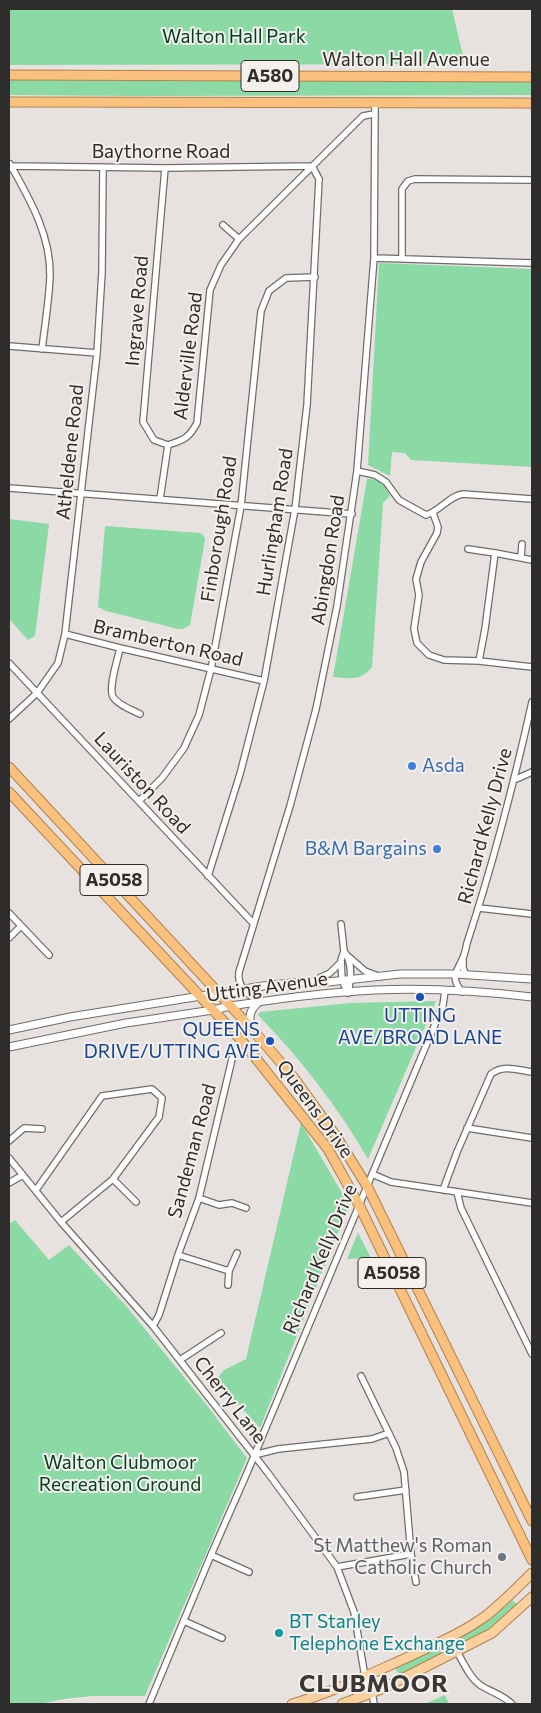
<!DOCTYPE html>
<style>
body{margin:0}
#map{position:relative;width:541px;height:1713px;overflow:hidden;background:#e7e2df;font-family:Commissioner,sans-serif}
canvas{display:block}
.frame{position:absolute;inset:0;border:10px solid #2f2d2c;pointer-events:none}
</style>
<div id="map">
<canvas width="541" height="1713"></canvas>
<div class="frame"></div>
</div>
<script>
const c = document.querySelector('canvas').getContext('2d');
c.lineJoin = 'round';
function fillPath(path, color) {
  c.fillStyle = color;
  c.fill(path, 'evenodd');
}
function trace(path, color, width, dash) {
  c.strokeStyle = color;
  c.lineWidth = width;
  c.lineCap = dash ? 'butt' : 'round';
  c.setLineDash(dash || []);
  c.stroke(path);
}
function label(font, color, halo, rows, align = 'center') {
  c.font = font + ' Commissioner,sans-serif';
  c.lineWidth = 4;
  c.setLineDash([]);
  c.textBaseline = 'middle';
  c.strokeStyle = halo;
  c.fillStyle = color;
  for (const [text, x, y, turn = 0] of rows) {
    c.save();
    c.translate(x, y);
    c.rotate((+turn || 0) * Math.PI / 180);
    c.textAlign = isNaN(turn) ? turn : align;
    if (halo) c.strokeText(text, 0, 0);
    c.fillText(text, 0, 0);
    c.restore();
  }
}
fillPath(new Path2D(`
 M9 9H452L465 64 9 65Z
 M9 80 532 82V95L138 96 9 95Z
 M379 263 532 269V467L411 460 405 453 392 452 390 476 368 465Z
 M367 479C380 478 385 485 390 496L383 503 372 667C360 682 350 678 333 677Z
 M9 519 49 524 35 636 28 640 9 619Z
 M105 526 200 533 204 536 205 540 190 625 183 629H178L106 611 98 607Z
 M436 1001 368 1159C338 1107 300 1058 258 1015L260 1012 350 1003Z
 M301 1123 349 1205 260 1428 216 1380 224 1370 246 1359Z
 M15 1220 49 1260 69 1245 127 1307 205 1403 247 1458 145 1696H92L64 1699 39 1704H9V1224Z
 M358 1233 371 1258 347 1259Z
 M512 1600 518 1605 499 1622 478 1636 399 1675 395 1668 479 1627 489 1620Z
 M445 1695 449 1704H425Z`), '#8bd9a4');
const minor = new Path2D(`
 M10 164C29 198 51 235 50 276 49 300 45 325 42 349
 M165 168 143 422 154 440 168 445
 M9 169 11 166 165 168 312 166 319 179 307 405 295 509 264 681 240 774 208 876
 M223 225 239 239
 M374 258 532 263
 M402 259V189L408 181 415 179 532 180
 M9 346 97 353
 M168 445C184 440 189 438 197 423L210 290 221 265 239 239 363 116 374 114
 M357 471 375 475 386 482 399 500 426 515C440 511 449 496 463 494L532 499
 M9 488 352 514
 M160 499 168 445
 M433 513 438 527 437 533 421 562 416 579 419 595 414 629 417 643 429 655 444 660 479 661 532 667
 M468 549 495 553 532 560
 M521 557 522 544
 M65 634 120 648 264 681
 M120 648C118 659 108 687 113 697 118 705 132 710 140 714
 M479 661 485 629 495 553
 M9 663 253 923
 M9 719 37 693 58 663 65 634 97 353 102 272 103 167
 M514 780 532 772
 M139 801 162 778 184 748 199 715 211 669 241 506 261 311 269 291 286 278 315 277
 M479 908 532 914
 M9 913 49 955
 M341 924 344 951 341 960 342 980 348 993
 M9 938 21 926
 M344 951C353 963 351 979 348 993
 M349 957 365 971 378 976
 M463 958V968L466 975
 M313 981 330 973 341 962
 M462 992C450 977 456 973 463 958 465 953 466 948 467 943 493 864 514 783 532 702
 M259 1001C247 995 237 986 239 972L290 806 316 709 337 606 357 471 374 258 375 103
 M467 1128 532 1138
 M9 1141 24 1128 42 1129
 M9 1158 61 1222 153 1326 268 1473 337 1567 354 1612 365 1677 372 1692 374 1704
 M372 1174 391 1182 532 1203
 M113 1179 136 1202
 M9 1183 23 1175
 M36 1190 102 1096 152 1089 162 1098 159 1117 113 1179 61 1222
 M443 1190 457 1152 491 1074C503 1064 518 1070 532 1072
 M457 1192 461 1208 532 1354
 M199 1198 219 1205 232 1203 246 1208
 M178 1255 229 1271 237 1253
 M228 1285 229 1271
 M153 1326 159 1315 178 1255 199 1198 232 1059 242 1041
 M180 1360 221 1333
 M361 1376 396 1448 404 1472 411 1554 416 1582
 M254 1455 278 1449 372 1439 389 1433
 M357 1497 406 1490
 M211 1555 249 1572
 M337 1567 411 1554
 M184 1621 222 1638
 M457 1652C464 1663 469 1677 480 1685 491 1692 503 1695 512 1704
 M149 1704 211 1555 247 1473 443 1005 445 991`);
const tertiary = new Path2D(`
 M251 1027C248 1017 250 1009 259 1002
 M9 1030 70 1017 263 986 302 982H328L400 974H455L532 979
 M9 1047 126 1023 213 1010 230 1006C278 999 327 992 375 990 427 988 481 991 532 997`);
const primary = new Path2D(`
 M292 1704C331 1693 368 1675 406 1658 433 1645 463 1633 487 1615 503 1602 518 1587 532 1573
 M342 1704 384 1688 492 1633 532 1597`);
const trunk = new Path2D(`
 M9 75 532 77
 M9 102 532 103
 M9 767 251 1028 294 1078 336 1136 367 1186 532 1521
 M9 792 242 1041 328 1149 359 1205 532 1560`);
trace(minor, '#706c69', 8);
trace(tertiary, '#706c69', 9);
trace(primary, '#b2824c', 11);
trace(trunk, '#b2824c', 11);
trace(minor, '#fff', 5.5);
trace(tertiary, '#fff', 7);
trace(primary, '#fbd09e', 9);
trace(trunk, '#fac07e', 9);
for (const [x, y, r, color] of [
 [412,766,5,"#3f7fe0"],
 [437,849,5,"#3f7fe0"],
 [420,997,5,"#1a4fb4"],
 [270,1041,5,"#1a4fb4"],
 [502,1557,5,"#6b7280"],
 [279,1633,5,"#0f9aa8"]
]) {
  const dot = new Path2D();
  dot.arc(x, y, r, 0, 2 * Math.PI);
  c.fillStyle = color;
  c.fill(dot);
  trace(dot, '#f4f0ec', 2);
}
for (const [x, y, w] of [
 [270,76,58],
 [114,880,68],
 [392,1273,68]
]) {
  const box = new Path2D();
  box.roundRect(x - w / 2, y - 15.5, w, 31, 4);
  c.fillStyle = '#f4f0ec';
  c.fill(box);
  trace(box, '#2f2d2c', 1);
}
label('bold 18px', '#2f2d2c', null, [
 ["A580",270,76],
 ["A5058",114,880],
 ["A5058",392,1273]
]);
label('19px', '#004220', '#f4f0ec', [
 ["Walton Hall Park",234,37],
 ["Walton Clubmoor",120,1463],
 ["Recreation Ground",120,1485]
]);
label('19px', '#2f2d2c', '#f4f0ec', [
 ["Walton Hall Avenue",406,60],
 ["Baythorne Road",161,152],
 ["Ingrave Road",137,311,-85],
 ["Alderville Road",188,356,-83],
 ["Atheldene Road",70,452,-84],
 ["Hurlingham Road",275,522,-81],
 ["Finborough Road",219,529,-81],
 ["Abingdon Road",328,560,-81],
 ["Bramberton Road",168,643,13],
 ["Lauriston Road",142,783,47],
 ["Richard Kelly Drive",485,826,-75],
 ["Utting Avenue",267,987,-8],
 ["Queens Drive",315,1109,54],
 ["Sandeman Road",192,1151,-75],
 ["Richard Kelly Drive",320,1259,-67],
 ["Cherry Lane",230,1400,52]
]);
label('19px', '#366cbe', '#f4f0ec', [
 ["Asda",422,766],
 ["B&M Bargains",427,849,"right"]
], 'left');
label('19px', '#164399', '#f4f0ec', [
 ["UTTING",420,1016],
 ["AVE/BROAD LANE",420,1038],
 ["QUEENS",260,1030,"right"],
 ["DRIVE/UTTING AVE",260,1052,"right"]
]);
label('19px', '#5b616d', '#f4f0ec', [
 ["St Matthew's Roman",492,1546],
 ["Catholic Church",492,1568]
], 'right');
label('19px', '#0d838f', '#f4f0ec', [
 ["BT Stanley",289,1622],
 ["Telephone Exchange",289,1644]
], 'left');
c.letterSpacing = '1px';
label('bold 24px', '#3a3734', '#f4f0ec', [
 ["CLUBMOOR",374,1684]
]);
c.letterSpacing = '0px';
</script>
